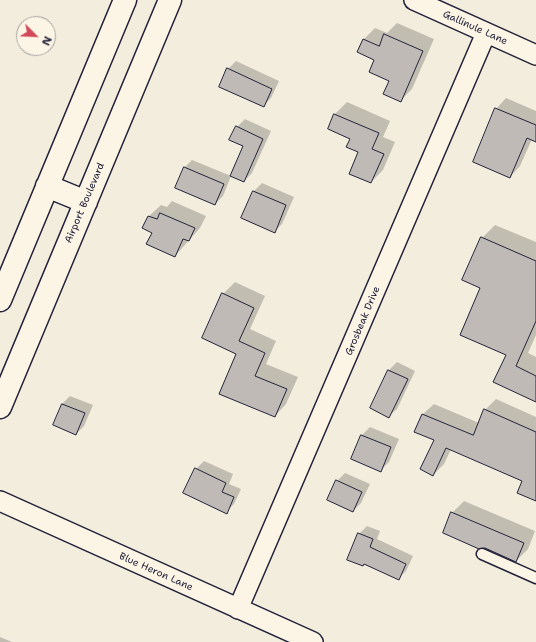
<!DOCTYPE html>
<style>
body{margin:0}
#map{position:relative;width:536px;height:642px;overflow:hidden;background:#f3edde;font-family:"Shantell Sans",sans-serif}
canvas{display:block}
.north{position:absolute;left:16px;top:16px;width:40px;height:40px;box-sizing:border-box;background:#fcf5e5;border:1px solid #a5a1a1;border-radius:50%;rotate:114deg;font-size:11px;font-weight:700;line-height:16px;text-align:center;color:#22223b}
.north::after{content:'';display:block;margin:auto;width:14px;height:18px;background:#d1495b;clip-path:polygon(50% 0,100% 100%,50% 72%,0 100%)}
</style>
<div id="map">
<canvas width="536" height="642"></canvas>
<div class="north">N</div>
</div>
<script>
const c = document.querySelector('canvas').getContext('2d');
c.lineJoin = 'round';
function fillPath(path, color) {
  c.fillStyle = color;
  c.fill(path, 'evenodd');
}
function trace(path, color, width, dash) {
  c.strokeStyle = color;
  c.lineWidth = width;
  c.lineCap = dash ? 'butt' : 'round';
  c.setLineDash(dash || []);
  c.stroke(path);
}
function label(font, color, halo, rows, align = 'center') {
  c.font = font + ' "Shantell Sans",sans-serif';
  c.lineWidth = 3.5;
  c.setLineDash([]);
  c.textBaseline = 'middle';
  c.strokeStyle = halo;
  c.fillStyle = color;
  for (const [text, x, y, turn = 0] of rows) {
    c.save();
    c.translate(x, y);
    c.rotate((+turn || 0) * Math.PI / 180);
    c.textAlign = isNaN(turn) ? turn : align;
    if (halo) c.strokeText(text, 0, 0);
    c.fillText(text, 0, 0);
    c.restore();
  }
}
fillPath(new Path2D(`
 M397 23 434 39 412 89 401 100 390 80 363 40 375 28 387 33Z
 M236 61 279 81 271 98 263 106 228 69Z
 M506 98 536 111V140L532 139 520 166 510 177 496 109Z
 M347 102 390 121 383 137 395 142 383 170 371 182 360 152 351 138 329 129 335 114Z
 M245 119 271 131 252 173 244 181V146L237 127Z
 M192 160 231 176 223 196 215 204 184 168Z
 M262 183 294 197 282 224 274 232 254 191Z
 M172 201 206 216 200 228 175 256 153 232 149 216 161 205 167 207Z
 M495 225 536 242V335L528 353 536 357V397L507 354 482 288V238Z
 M235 282 265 296 250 329 276 341 266 364 298 377 286 404 275 416 237 353 223 294Z
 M397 362 415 371 397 409 389 416 371 408 389 370Z
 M70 396 93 405 84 426 76 434 62 404Z
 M496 399 536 417V499L524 481 451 449 444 464 433 475 435 440 416 432 423 414 434 404 479 423 485 410Z
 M370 427 399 439 389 462 381 470 353 459 362 435Z
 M204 461 233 474 229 484 241 489 234 504 226 512 196 469Z
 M345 473 370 484 361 503 353 511 337 481Z
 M464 501 535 531 528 549 516 561 452 513Z
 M367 526 380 531 377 539 413 556 406 571 398 579 364 563 359 534Z
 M0 637 12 642H0Z`), '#0003');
const building = new Path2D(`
 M384 34 423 51 401 102 383 94 389 81 369 72 374 60 357 52 363 39 379 46Z
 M227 68 272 89 264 107 219 87Z
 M495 108 536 125V142L527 138 510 178 473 162Z
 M334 114 379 133 372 149 384 154 371 183 349 174 358 152 346 147 350 139 328 129Z
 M236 126 263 139 244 182 230 176 243 146 229 140Z
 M184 167 224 184 215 205 175 188Z
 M253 191 286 205 275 233 241 218Z
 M160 213 195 228 189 241 183 239 175 257 146 244 152 233 142 228 148 216 157 219Z
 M481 237 536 261V321L516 366 536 376V402L493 382 506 355 460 335 480 288 462 280Z
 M222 293 254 308 239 341 265 353 255 376 287 389 275 417 219 394 236 354 202 338Z
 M388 370 408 379 389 418 370 408Z
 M62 404 85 413 76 435 53 425Z
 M484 409 536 432V501L517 493 522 481 446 448 433 476 420 469 434 440 414 432 422 414 473 435Z
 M361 435 391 447 381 472 351 459Z
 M195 468 226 483 222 492 234 497 227 514 183 493Z
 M336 480 362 492 353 512 327 500Z
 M451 512 524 543 516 562 485 548 479 549 443 533Z
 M358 533 373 539 370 547 406 564 399 580 364 564 363 566 347 560Z`);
fillPath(building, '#bfbab6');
trace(building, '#22223b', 1);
const lane = new Path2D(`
 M482 554 536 578`);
const street = new Path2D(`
 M414 0 536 55
 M0 501 313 642
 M238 609 486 33`);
const primary = new Path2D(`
 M47 186 86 202
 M0 300 125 0
 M0 407 170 0`);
trace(lane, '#22223b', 13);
trace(street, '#22223b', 22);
trace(primary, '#22223b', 25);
trace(lane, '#fcf5e5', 10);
trace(street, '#fcf5e5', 19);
trace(primary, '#fcf5e5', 22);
label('10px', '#22223b', '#fcf5e5', [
 ["Gallinule Lane",475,28,24],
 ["Airport Boulevard",85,203,-67],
 ["Grosbeak Drive",363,321,-67],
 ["Blue Heron Lane",156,572,24]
]);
</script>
